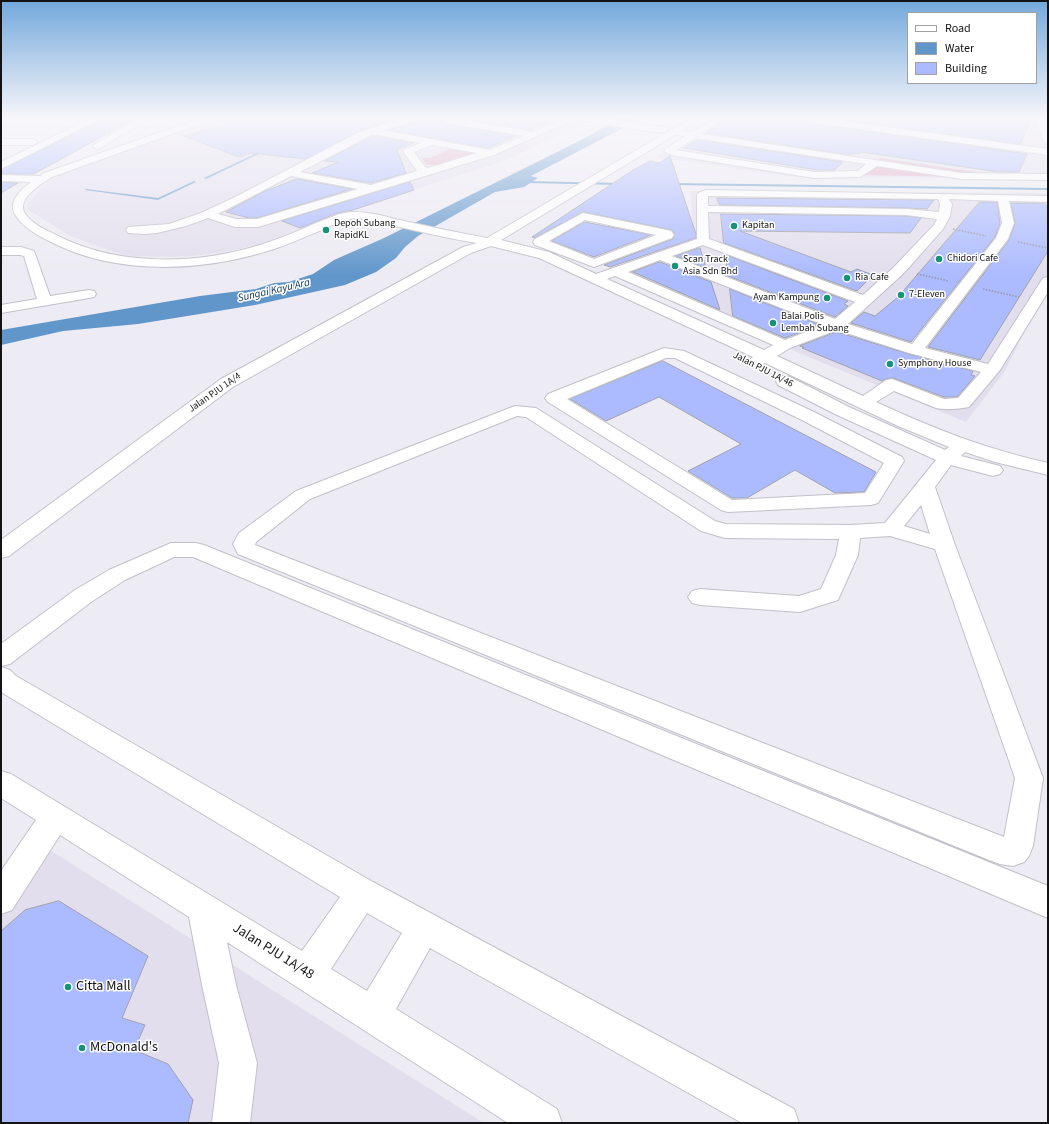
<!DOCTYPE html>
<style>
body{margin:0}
#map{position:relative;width:1049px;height:1124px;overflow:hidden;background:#edebf3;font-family:"Source Sans 3",sans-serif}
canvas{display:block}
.frame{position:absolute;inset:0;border:2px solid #131315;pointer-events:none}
.legend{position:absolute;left:907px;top:12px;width:130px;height:72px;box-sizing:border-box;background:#fff;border:1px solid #a1a1a1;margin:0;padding:5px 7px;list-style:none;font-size:12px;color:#131315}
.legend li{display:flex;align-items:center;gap:8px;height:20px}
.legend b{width:20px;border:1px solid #a1a1a1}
</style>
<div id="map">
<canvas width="1049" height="1124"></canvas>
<div class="frame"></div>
<ul class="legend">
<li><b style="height:5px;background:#fff"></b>Road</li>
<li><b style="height:11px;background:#6196cb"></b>Water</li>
<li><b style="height:11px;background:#acbbff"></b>Building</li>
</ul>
</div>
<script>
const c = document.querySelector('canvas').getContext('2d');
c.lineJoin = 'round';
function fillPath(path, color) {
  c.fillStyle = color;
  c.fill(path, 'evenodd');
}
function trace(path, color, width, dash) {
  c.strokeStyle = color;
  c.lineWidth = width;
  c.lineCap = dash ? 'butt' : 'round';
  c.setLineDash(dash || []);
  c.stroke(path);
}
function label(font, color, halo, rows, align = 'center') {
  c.font = font + ' "Source Sans 3",sans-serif';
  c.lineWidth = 3;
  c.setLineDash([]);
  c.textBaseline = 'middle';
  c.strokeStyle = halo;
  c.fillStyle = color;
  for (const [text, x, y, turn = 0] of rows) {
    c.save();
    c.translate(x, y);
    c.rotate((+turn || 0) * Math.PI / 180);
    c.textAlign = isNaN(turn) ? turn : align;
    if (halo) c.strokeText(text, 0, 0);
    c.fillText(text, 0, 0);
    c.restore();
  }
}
fillPath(new Path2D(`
 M218 118H595L502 162 358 207 308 225 257 245 225 252 193 256 164 257 132 256 114 252 70 236 27 209 28 203 48 181 60 175 82 166Z
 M716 118H1046L1048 122V179L791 177 656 157Z
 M690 191 1048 193V285L1005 371 966 422 775 343 609 270 694 240Z
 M37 842 484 1123H1V897Z`), '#e3deed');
fillPath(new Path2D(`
 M452 148 472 151 473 153 472 155 442 165H426L422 158H430Z
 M880 158 1016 178 863 175Z`), '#e0a8c2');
fillPath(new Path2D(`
 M619 118H636L633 123 625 127 531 176 538 178 524 187 495 192 418 236 405 247 396 258 376 272 345 285 255 305 138 324 63 331 1 345V330L200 296 256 289 274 283 289 282 313 274 334 260 384 238 543 159 587 137 602 128 612 120Z`), '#6196cb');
fillPath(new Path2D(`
 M263 150 265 151 206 179 204 178Z
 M194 181 196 182 158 200 85 190 86 189 158 198Z
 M525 181 620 183 621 184 620 185 526 183Z
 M671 183 1048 188V190L672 185Z`), '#6196cb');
const building = new Path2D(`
 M106 118H136L34 174H1V170Z
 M252 118H392V120L357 132 306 159 250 153 239 157 184 136Z
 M426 118H443L442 121 447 124 516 136 488 148 389 130 414 123 426 125Z
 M460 118H557L530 130Z
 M730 118H796L801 122 1027 154 1019 172H999L861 152 859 154 853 153 851 155 707 133Z
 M831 118H1018L1031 120 1020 144Z
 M373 136 413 143 397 150 406 173 371 183 312 173 339 162 325 161Z
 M698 140 843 162 834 170H817L684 148Z
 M670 156 696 234V238L610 267 604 265 673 239 675 234 672 230 667 229 583 212 534 238 532 237 633 170 650 161 659 163Z
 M297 179 352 189 257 218H249L226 212 263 192Z
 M1 182 18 183 1 193Z
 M410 182 414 190 353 210 337 213 300 228 282 221Z
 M717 198 934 200 927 209 906 208 720 205Z
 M980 202H997L1000 223 995 237 911 342 851 323 864 312 875 316 898 297Z
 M1011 203H1044L1048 208V251L980 360 928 347 1009 240 1015 223Z
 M721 214 906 216 921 218 910 233 740 231 851 272 857 269 873 275 857 291 724 243Z
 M585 222 651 235 594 257 552 241Z
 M700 248 706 268 676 256Z
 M726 255 848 301 844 304 848 306 835 317 728 276Z
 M660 262 711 282 720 310 633 272Z
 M730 289 820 325 785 338 733 316Z
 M837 332 909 354 973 371 971 375 975 376 957 397H944L893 378 886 379 882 381 802 348 804 347 800 346Z
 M663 361 876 472 864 492 835 493 795 470 747 498H732L688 471 741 444 659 397 606 421 570 399Z
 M59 901 148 956 122 1018 145 1025 134 1050 168 1064 193 1100 188 1123H1V931L25 910Z`);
fillPath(building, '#acbbff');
trace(building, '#a0a2a9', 1);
const minor = new Path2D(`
 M91 118H102L1 169V162Z
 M139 118H149L100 148 97 149 92 146Z
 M200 118H212L211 120 52 177C41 184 14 200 26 215 34 225 46 230 56 235 118 267 198 265 263 244 281 238 299 231 316 223 327 219 339 213 351 212 369 211 387 217 404 221 432 227 459 233 487 238L691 118H701L682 131 692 132 714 118H724L702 134 961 173 1048 174V180L961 179 877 166 860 177 814 178 671 155 664 151 666 149 685 136 675 135 501 240 549 252 596 274 697 239V195L698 193 706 190 1048 196V202L1009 201 1014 223 1008 239 925 348 988 364 1043 278 1048 277V292L1000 370 969 407C959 409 946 410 936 408L894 391 876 402C934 429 986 449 1048 463V475L995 462 965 452 961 456 1000 466 1003 470 1000 474 993 476 951 465 935 487 955 545 1043 778 1033 846 1029 856 1024 862 1013 866 1000 864 989 860 238 554 233 544 239 533 296 491 515 406 536 408 715 521 726 524 850 525 885 523 936 460 837 415 778 385 776 381 778 377 784 376 790 377 849 407 945 450 949 447 898 426 765 363 755 367 749 365 747 362 753 357 539 258 491 246 471 253 233 387 9 556 1 558V540L221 379 463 247 477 243C451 239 426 233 400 227 384 223 367 217 350 219 341 221 332 225 324 229 307 236 289 244 271 250 201 272 116 276 49 241 37 235 24 228 16 216 7 203 20 190 31 182L1 181V175L40 176 44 173ZM695 138 866 164 858 171 814 172 676 150ZM708 196 938 199 940 204 939 212 906 209 708 206ZM949 199 998 201 1002 223 996 238 912 344 848 324 904 273 943 229 950 216 952 204ZM708 212 906 215 937 219 934 225 894 267 863 295 709 239ZM703 245 855 302 835 319 672 256ZM660 260 824 325 785 340 628 272ZM615 276 773 345 764 350 607 279ZM837 330 909 353 981 372 958 398 944 399 892 379 886 380 863 396 777 356 790 348ZM517 416 526 417 701 531 725 538 839 539 836 555 821 589 799 596 700 589 692 591 688 597 692 603 700 605 800 612 838 600 858 555 860 538 890 536 935 549 1015 778 1004 837 255 545 256 542 310 499ZM921 505 930 534 904 526Z
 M403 118H419L418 120 382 130 490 150 524 136 447 123 443 120 445 118H451L533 132 567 118H578L494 155 258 227H235L208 218 186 226 157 233 145 234 128 233 126 230 128 227 169 224 201 213 235 197 358 133ZM373 134 421 143 405 149 403 151 417 171 371 185 300 172ZM432 145 477 153 428 168 425 167 414 152ZM291 176 358 189 257 219H236L218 214Z
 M580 118H601L654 126H665L669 129 665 132H654L584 121Z
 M797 118H820L1048 149V155L801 121Z
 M1035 118H1043L1048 129V143L1043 140Z
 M1 139H33L38 142 33 145H1Z
 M583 213 667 230 671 231 674 235 672 238 594 267 535 245 533 242 535 239ZM585 220 656 235 594 259 549 241Z
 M1 247H21L34 251 50 296 89 290 94 291 96 294 94 297 89 298 1 313V305L37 299 24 256 20 255H1Z
 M664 348 684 351 814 412 902 457 904 461 878 503 871 505 728 512 721 510 548 402 545 398 548 394ZM666 358H675L802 420 884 463 865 493 732 500 567 399Z
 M171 543H196L204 545 1048 886V918L193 557H174L125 580 91 602 10 664 1 666V644L75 590 109 570Z
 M1 667 10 670 16 676 373 882 794 1109 799 1123H742L430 948 396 1009 557 1109 562 1123H508L227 942 236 985 257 1063 250 1123H212L219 1063 202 985 189 917 60 835 12 910 1 914V871L36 820 1 798V771L11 774 302 951 340 897 1 692ZM367 913 402 933 367 991 331 969Z`);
trace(minor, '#c2c0c8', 2);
trace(new Path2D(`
 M953 229 986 236
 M1018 242 1048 248
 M917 274 949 281
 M983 289 1019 297`), '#9a989e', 1.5, [1.5, 1.5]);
fillPath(minor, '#fff');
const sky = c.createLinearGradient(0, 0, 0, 275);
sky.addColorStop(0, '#72a8dc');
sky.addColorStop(0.43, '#f7f6fa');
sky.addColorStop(1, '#f7f6fa00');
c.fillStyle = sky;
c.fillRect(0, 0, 1049, 275);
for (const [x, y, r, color] of [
 [734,226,4,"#179278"],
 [326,230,4,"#179278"],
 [939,259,4,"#179278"],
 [675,266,4,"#179278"],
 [847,278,4,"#179278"],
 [901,295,4,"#179278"],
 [827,298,4,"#179278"],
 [773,323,4,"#179278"],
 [890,364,4,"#179278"],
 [68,987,4,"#179278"],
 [82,1048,4,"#179278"]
]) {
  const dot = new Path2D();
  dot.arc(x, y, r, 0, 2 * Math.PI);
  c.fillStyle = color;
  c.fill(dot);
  trace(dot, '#fff', 1.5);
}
label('10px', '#131315', '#fff', [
 ["Depoh Subang",334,224],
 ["RapidKL",334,236],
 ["Kapitan",742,226],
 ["Chidori Cafe",947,259],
 ["Scan Track",683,260],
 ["Asia Sdn Bhd",683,272],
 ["Ria Cafe",855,278],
 ["7-Eleven",909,295],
 ["Ayam Kampung",819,298,"right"],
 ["Balai Polis",781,317],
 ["Lembah Subang",781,329],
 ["Symphony House",898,364]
], 'left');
label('10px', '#131315', '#fff', [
 ["Jalan PJU 1A/46",763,370,27],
 ["Jalan PJU 1A/4",215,393,-35]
]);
label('italic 11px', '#0a3356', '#fff', [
 ["Sungai Kayu Ara",274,291,-13]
]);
label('14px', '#131315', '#fff', [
 ["Jalan PJU 1A/48",273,952,32]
]);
label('14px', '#131315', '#fff', [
 ["Citta Mall",76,987],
 ["McDonald's",90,1048]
], 'left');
</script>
